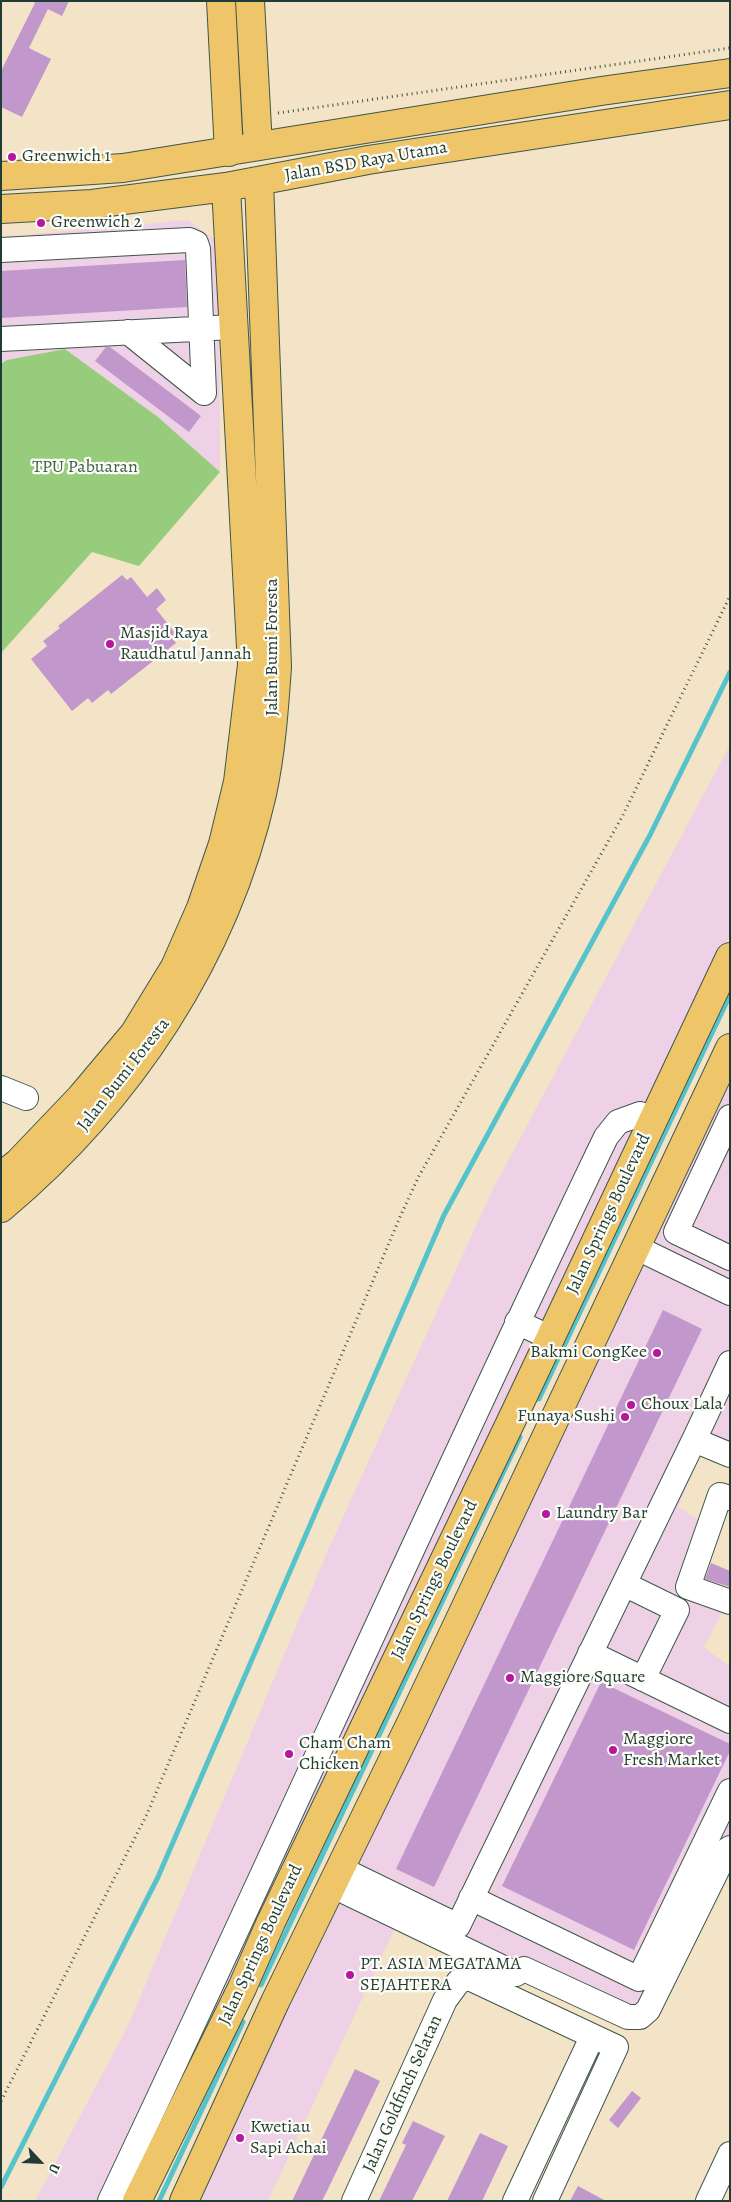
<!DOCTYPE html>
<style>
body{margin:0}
#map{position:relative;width:731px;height:2202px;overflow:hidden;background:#f3e3c7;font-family:Alegreya,serif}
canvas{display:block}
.frame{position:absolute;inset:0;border:2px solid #1f3d34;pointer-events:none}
.north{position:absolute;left:15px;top:2137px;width:50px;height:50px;-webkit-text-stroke:4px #fdfcf7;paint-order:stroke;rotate:115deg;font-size:14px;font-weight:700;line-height:20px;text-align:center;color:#1f3d34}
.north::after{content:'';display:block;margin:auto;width:18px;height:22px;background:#1f3d34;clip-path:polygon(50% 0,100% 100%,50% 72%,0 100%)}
</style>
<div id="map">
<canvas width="731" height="2202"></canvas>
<div class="frame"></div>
<div class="north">U</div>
</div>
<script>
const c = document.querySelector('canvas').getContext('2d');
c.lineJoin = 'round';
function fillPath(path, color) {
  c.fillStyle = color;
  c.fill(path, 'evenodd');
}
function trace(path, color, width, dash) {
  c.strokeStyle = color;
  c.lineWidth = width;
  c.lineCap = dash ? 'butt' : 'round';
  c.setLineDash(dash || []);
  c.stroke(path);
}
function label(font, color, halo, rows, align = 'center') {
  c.font = font + ' Alegreya,serif';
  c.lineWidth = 4.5;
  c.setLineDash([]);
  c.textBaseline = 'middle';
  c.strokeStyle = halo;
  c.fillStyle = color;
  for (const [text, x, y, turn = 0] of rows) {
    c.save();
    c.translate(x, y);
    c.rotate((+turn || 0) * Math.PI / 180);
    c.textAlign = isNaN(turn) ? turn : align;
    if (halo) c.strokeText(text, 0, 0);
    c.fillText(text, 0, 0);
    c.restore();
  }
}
fillPath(new Path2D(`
 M188 220 219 243 220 472 158 417 65 349 7 360 1 364V237Z
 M730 745V935L576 1269 127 2201H35L128 2026 329 1548 491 1193Z
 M730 1081V1463L701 1451 678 1507 704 1523 677 1590 723 1611 704 1647 730 1667V1833L645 2006 628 2012 513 1967 346 1887Z
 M339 1899 396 1926 268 2201H194Z`), '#eed0e7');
fillPath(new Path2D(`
 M65 349 158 417 220 472 139 566 92 552 1 653V364L7 360Z`), '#98cc7d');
trace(new Path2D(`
 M539 1399 730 995
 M261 1985 520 1437
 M1 2187 158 1877 444 1215 650 835 730 672
 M159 2201 243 2022`), '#56c3cb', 5);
fillPath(new Path2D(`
 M32 1H69L62 16 48 9 29 48 51 59 22 117 1 107V71L35 3Z
 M185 260 187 307 1 318V271Z
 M106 347H110L201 416 189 432 95 361Z
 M122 575 127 580 131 577 147 597 157 588 166 600 156 609 175 633 171 637 176 643 111 694 108 690 92 703 88 698 72 711 31 659 47 646 43 641 60 628 58 626Z
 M663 1310 702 1329 434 1887 396 1869Z
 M711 1563 730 1571V1587L705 1579Z
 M601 1682 730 1744V1751L634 1950 502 1886Z
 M355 2069 380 2081 328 2189 322 2201H292Z
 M632 2091 641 2098 618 2128 609 2120Z
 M413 2121 445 2136 412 2201H379L406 2145 402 2143Z
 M480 2133 508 2146 482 2201H447Z
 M578 2186 606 2201H570Z`), '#c297cb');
const minor = new Path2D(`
 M1 250 189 240 196 243 198 249 204 393
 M128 332 204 393
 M1 339 233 327
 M1 1088 26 1098
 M730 1117 676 1232 730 1258
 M635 1247 730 1293
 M517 1322 551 1338
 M730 1363 694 1440 730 1455
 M730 1498 720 1495 688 1587 730 1602
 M624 1584 677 1610 643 1679
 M590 1653 730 1721
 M341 1869 458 1926 694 1440
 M333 1886 516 1974 524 1969 628 2017H640L648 2010 727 1850 730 1848
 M471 1898 639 1979 730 1791
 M110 2201C278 1847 436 1490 606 1137L618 1122 640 1114 653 1120
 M354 2201 445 2000 459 1981 469 1978 616 2047 545 2201
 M515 2201 592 2037
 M708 2201 730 2154`);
const major = new Path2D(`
 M221 1 229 152
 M250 1 258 146
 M1 176 123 168 601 91 730 73
 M1 209 92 204 226 187 368 160 730 105
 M1 1176 18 1163 81 1097 134 1034 175 967 201 908 223 844 238 782 252 665 226 187
 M1 1208C129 1101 225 957 262 794 271 752 274 710 277 667L259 181
 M137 2201 242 1988 271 1922 515 1413 730 957
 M184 2201 275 2002 410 1725 730 1048`);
trace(minor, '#3f564a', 26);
trace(major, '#3f564a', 30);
trace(new Path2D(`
 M278 113 730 48
 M1 2101 147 1814 400 1217 419 1176 622 817 730 596`), '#3f564a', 3, [1, 4]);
trace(minor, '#fff', 24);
trace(major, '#eec569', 28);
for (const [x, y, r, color] of [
 [12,157,5,"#b5179e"],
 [41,223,5,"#b5179e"],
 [110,644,5,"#b5179e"],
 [657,1353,5,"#b5179e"],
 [631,1405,5,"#b5179e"],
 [625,1417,5,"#b5179e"],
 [546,1514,5,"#b5179e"],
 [510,1678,5,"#b5179e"],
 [613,1750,5,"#b5179e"],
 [289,1754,5,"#b5179e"],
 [350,1975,5,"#b5179e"],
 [240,2138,5,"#b5179e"]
]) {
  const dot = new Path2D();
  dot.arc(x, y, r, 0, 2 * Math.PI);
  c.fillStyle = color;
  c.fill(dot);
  trace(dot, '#fdfcf7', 2);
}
label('18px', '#1f3d34', '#fdfcf7', [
 ["Greenwich 1",22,157],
 ["Greenwich 2",51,223],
 ["Masjid Raya",120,634],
 ["Raudhatul Jannah",120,655],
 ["Bakmi CongKee",647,1353,"right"],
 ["Choux Lala",641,1405],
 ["Funaya Sushi",615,1417,"right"],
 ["Laundry Bar",556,1514],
 ["Maggiore Square",520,1678],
 ["Maggiore",623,1740],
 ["Fresh Market",623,1761],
 ["Cham Cham",299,1744],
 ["Chicken",299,1765],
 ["PT. ASIA MEGATAMA",360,1965],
 ["SEJAHTERA",360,1986],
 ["Kwetiau",250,2128],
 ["Sapi Achai",250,2149]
], 'left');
label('18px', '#1f3d34', '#fdfcf7', [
 ["Jalan BSD Raya Utama",366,162,-10],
 ["Jalan Bumi Foresta",273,647,-90],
 ["Jalan Bumi Foresta",124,1075,-52],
 ["Jalan Springs Boulevard",609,1214,-65],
 ["Jalan Springs Boulevard",435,1580,-64],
 ["Jalan Springs Boulevard",261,1945,-65],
 ["Jalan Goldfinch Selatan",403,2094,-66]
]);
label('18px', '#3d6146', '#fdfcf7', [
 ["TPU Pabuaran",85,468]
]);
</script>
